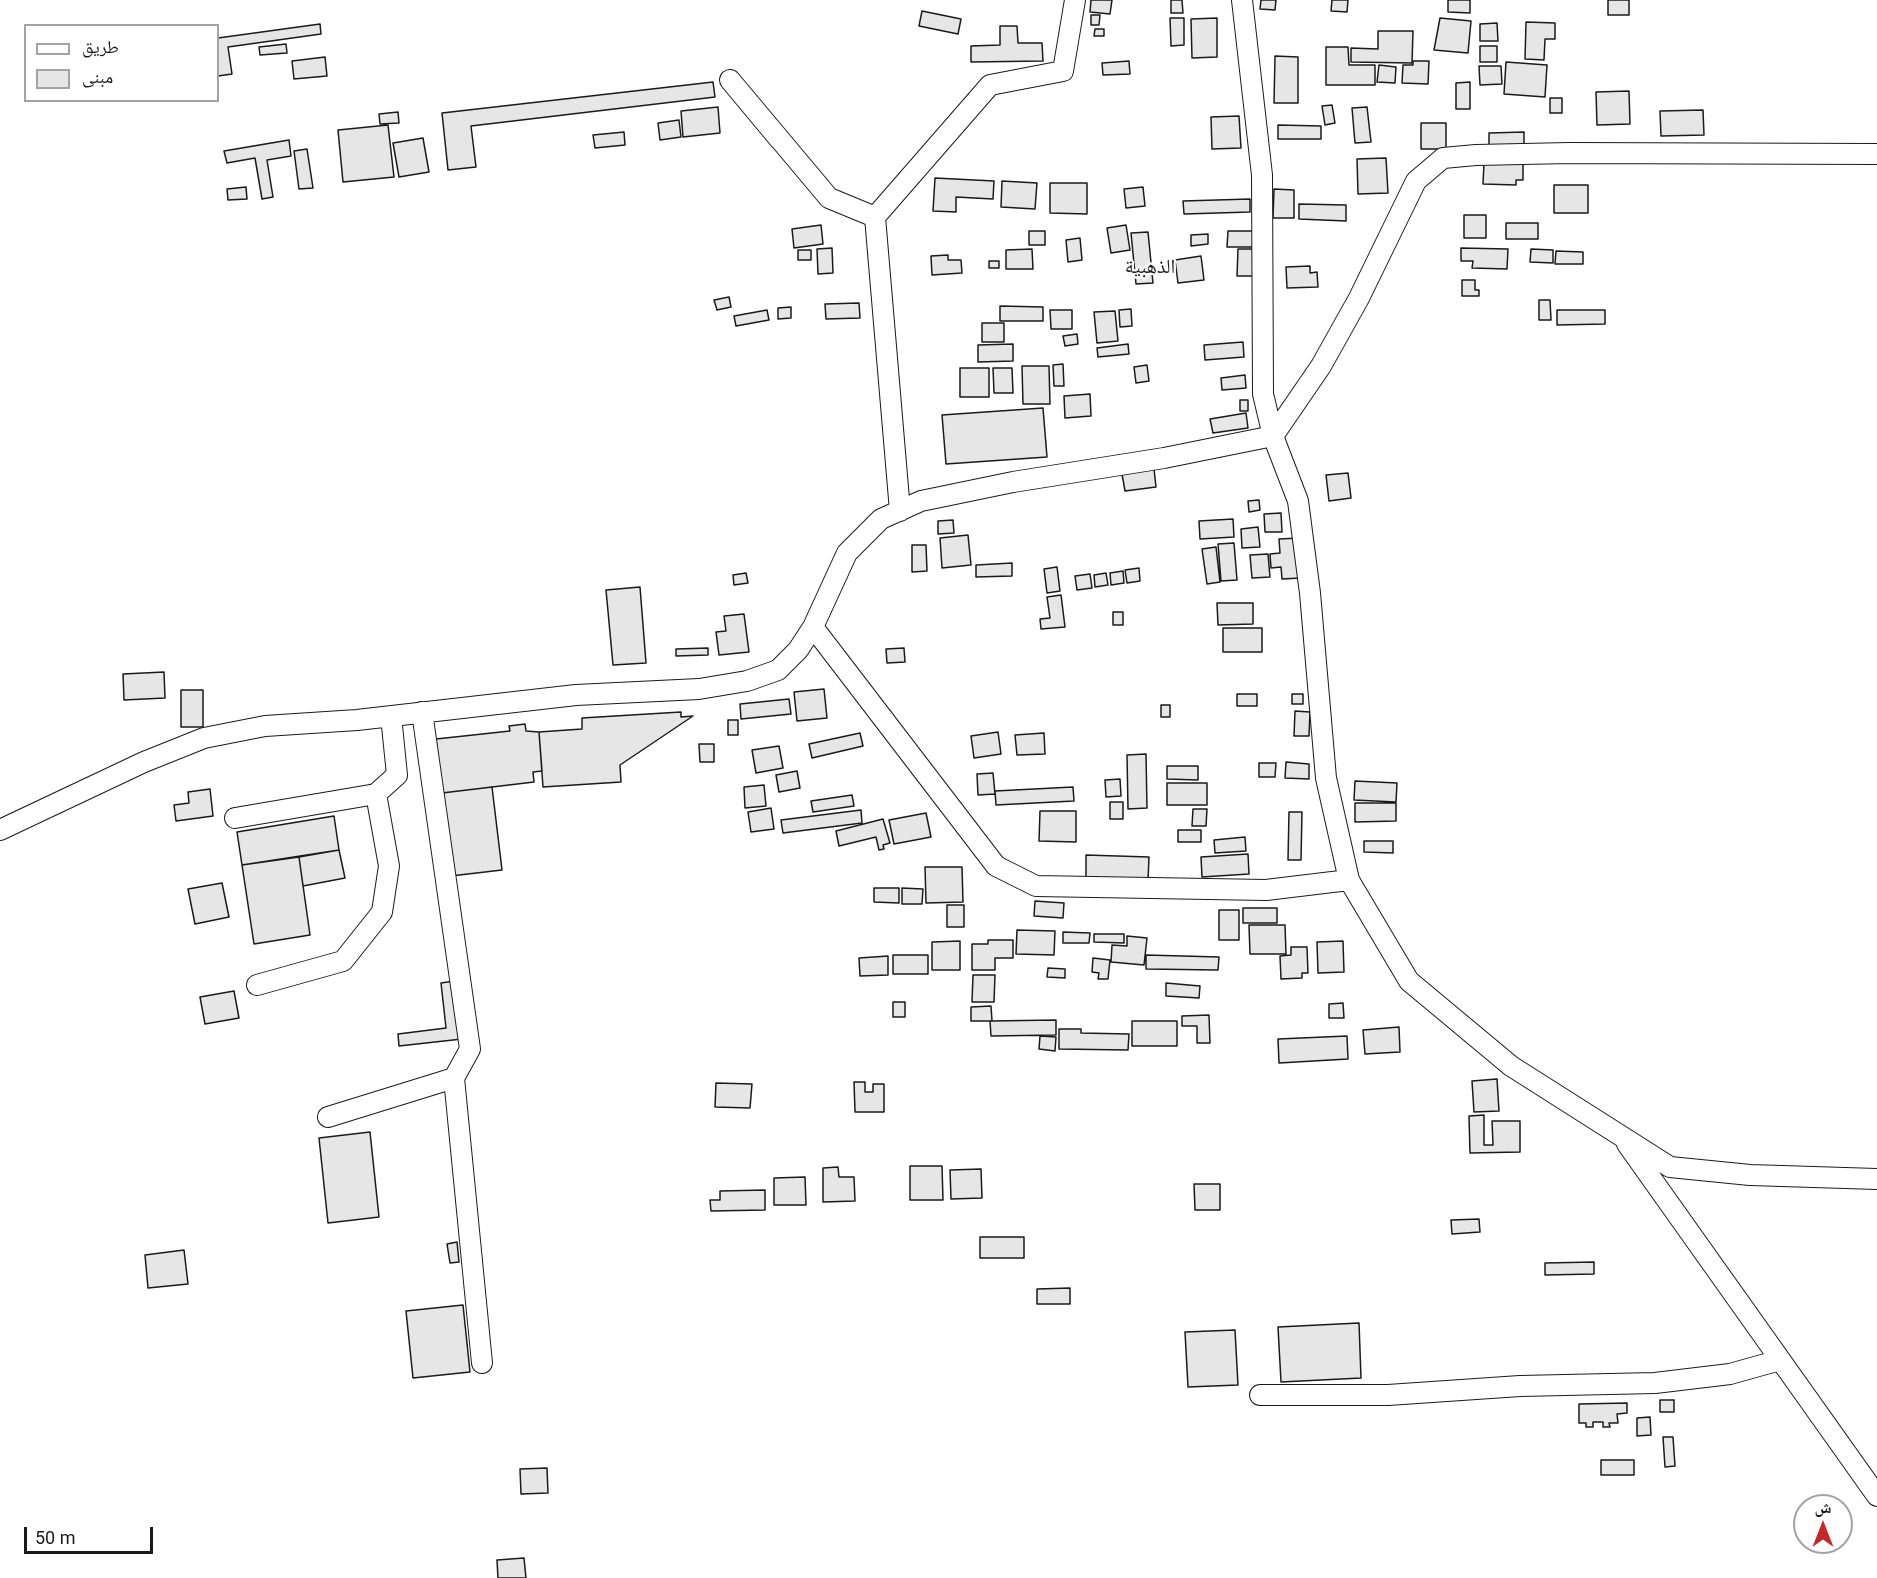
<!DOCTYPE html>
<meta charset="utf-8">
<style>
body{margin:0}
#map{position:relative;width:1877px;height:1578px;overflow:hidden;background:#fff;font-family:Roboto,"Noto Naskh Arabic",sans-serif}
canvas{display:block}
.legend{position:absolute;left:24px;top:24px;width:195px;height:78px;box-sizing:border-box;background:#fff;border:2px solid #a3a3a3;margin:0;padding:8px 10px;list-style:none;font-size:18px;color:#1a1a1a}
.legend li{display:flex;align-items:center;gap:12px;height:30px}
.legend b{width:30px;border:2px solid #a3a3a3}
.north{position:absolute;left:1793px;top:1494px;width:60px;height:60px;box-sizing:border-box;background:#fff;border:2px solid #a3a3a3;border-radius:50%;rotate:0deg;font-size:16px;font-weight:700;line-height:24px;text-align:center;color:#1a1a1a}
.north::after{content:'';display:block;margin:auto;width:21px;height:27px;background:#c62828;clip-path:polygon(50% 0,100% 100%,50% 72%,0 100%)}
.scale{position:absolute;left:24px;top:1527px;width:129px;height:27px;box-sizing:border-box;border:3px solid #1a1a1a;border-top:0;padding-left:8px;font-size:18px;line-height:21px;white-space:nowrap;color:#1a1a1a;-webkit-text-stroke:4px #fff;paint-order:stroke}
</style>
<div id="map">
<canvas width="1877" height="1578"></canvas>
<ul class="legend">
<li><b style="height:8px;background:#fff"></b>طريق</li>
<li><b style="height:16px;background:#e6e6e6"></b>مبنى</li>
</ul>
<div class="north">ش</div>
<div class="scale">50 m</div>
</div>
<script>
const c = document.querySelector('canvas').getContext('2d');
c.lineJoin = 'round';
function fillPath(path, color) {
  c.fillStyle = color;
  c.fill(path, 'evenodd');
}
function trace(path, color, width, dash) {
  c.strokeStyle = color;
  c.lineWidth = width;
  c.lineCap = dash ? 'butt' : 'round';
  c.setLineDash(dash || []);
  c.stroke(path);
}
function label(font, color, halo, rows, align = 'center') {
  c.font = font + ' Roboto,"Noto Naskh Arabic",sans-serif';
  c.lineWidth = 4.5;
  c.setLineDash([]);
  c.textBaseline = 'middle';
  c.strokeStyle = halo;
  c.fillStyle = color;
  for (const [text, x, y, turn = 0] of rows) {
    c.save();
    c.translate(x, y);
    c.rotate((+turn || 0) * Math.PI / 180);
    c.textAlign = isNaN(turn) ? turn : align;
    if (halo) c.strokeText(text, 0, 0);
    c.fillText(text, 0, 0);
    c.restore();
  }
}
const building = new Path2D(`
 M1091 0H1112L1110 14 1090 12Z
 M1171 0H1182L1183 13H1171Z
 M1261 0H1276L1275 10 1260 9Z
 M1332 0H1348L1347 12 1331 11Z
 M1448 0H1470V13L1448 12Z
 M1608 0H1629V15H1608Z
 M922 11 961 19 958 34 919 26Z
 M1091 15H1100L1099 25H1091Z
 M1170 18H1184V45L1171 46Z
 M1217 18V57L1192 58 1191 19Z
 M1440 18 1471 21 1468 53 1434 50Z
 M1526 22 1555 23V39H1545L1544 60 1525 59Z
 M1497 23 1498 41H1480V24Z
 M320 24 321 34 228 47 232 74 218 76V38Z
 M1000 26H1017L1018 43H1042L1043 61 971 62V46L1000 45Z
 M1095 29H1104V36H1094Z
 M1378 31H1413L1412 63 1351 62V48L1378 49Z
 M286 44 287 53 260 55 259 47Z
 M1480 46H1497V62H1480Z
 M1326 47H1348L1349 65H1375V85H1326Z
 M1275 56 1298 57V103H1274Z
 M325 57 327 76 294 79 292 61Z
 M1129 61 1130 74 1103 75 1102 63Z
 M1413 61H1429L1428 84 1402 83 1403 65H1413Z
 M1506 62 1547 65 1545 97 1504 94Z
 M1379 65 1396 67 1395 83 1377 82Z
 M1479 66H1501L1502 84 1480 85Z
 M713 82 715 97 471 126 476 167 448 170 442 113Z
 M1470 82V109H1456V83Z
 M1629 91 1630 124 1597 125 1596 92Z
 M1550 98H1562V113H1550Z
 M1332 105 1335 123 1325 125 1322 106Z
 M718 107 720 133 683 137 681 111Z
 M1367 107 1371 142 1355 143 1352 108Z
 M1703 110 1704 135 1661 136 1660 111Z
 M398 112 399 123 380 124 379 114Z
 M1239 116 1241 148 1212 149 1211 117Z
 M679 120 681 137 660 140 658 123Z
 M1421 123H1446V149H1421Z
 M388 125 394 177 343 182 338 130Z
 M1278 125 1321 126V139H1278Z
 M624 132 625 145 595 148 593 135Z
 M1524 132V146H1489V133Z
 M423 138 429 172 399 177 393 143Z
 M289 140 291 156 267 160 273 197 262 199 255 158 227 163 224 151Z
 M307 149 313 188 299 189 294 151Z
 M1386 158 1388 193 1358 194 1357 159Z
 M1484 163 1523 164V180H1516V185L1483 184Z
 M935 178 994 181 993 199 956 197V212L933 211Z
 M1002 181 1037 183 1035 209 1001 207Z
 M1050 183H1087V214L1050 213Z
 M1554 185H1588V213H1554Z
 M246 187 247 199 228 200 227 189Z
 M1143 187 1145 206 1126 208 1124 189Z
 M1274 189 1294 190V218H1273Z
 M1250 199V212L1184 214 1183 201Z
 M1299 204 1346 205V221L1299 219Z
 M1464 215H1486V238H1464Z
 M1506 223H1538V239H1506Z
 M821 225 823 244 794 248 792 229Z
 M1126 225 1130 250 1111 253 1107 228Z
 M1029 231H1045V245H1029Z
 M1228 231H1255V247H1227Z
 M1148 232 1153 283 1136 284 1131 233Z
 M1208 234V244L1191 246V235Z
 M1080 238 1082 260 1068 262 1066 240Z
 M832 248 833 273 818 274 817 249Z
 M1461 248 1508 249 1507 269 1472 268 1473 261H1461Z
 M1032 249 1033 269H1006V250Z
 M1238 249H1255V276H1237Z
 M1531 249 1553 250V263L1530 262Z
 M798 250H811V260H798Z
 M1556 251 1583 252V264H1555Z
 M948 255V260H961L962 273 932 275 931 256Z
 M1201 256 1204 280 1178 283 1175 260Z
 M989 261H999V268H989Z
 M1310 266V273L1317 272 1318 287 1287 288 1286 267Z
 M1462 280H1475V290H1479V296H1462Z
 M729 297 731 307 717 310 714 300Z
 M1539 300H1550L1551 320H1539Z
 M859 303 860 318 826 319 825 304Z
 M1000 306 1043 307V321H1000Z
 M791 307V318L778 319V308Z
 M1131 309 1132 326 1120 327 1119 310Z
 M767 310 769 320 736 326 734 316Z
 M1050 310H1072V329H1051Z
 M1557 310H1605V324L1557 325Z
 M1115 311 1118 341 1097 343 1094 312Z
 M982 323H1004V342H982Z
 M1077 334 1078 344 1065 346 1063 336Z
 M1243 342 1244 357 1205 360 1204 345Z
 M1013 344V361L978 362V345Z
 M1128 344 1129 354 1098 357 1097 348Z
 M1063 364 1064 386H1054L1053 365Z
 M1147 365 1149 381 1136 383 1134 367Z
 M1022 366H1049L1050 404H1023Z
 M960 368H989V397H960Z
 M993 368H1012L1013 393H994Z
 M1245 375 1246 388 1222 390 1221 378Z
 M1090 394 1091 416 1065 418 1064 396Z
 M1240 400H1248V411H1240Z
 M1043 408 1047 457 946 464 942 415Z
 M1246 413 1248 428 1213 433 1210 419Z
 M1154 469 1156 487 1125 491 1122 474Z
 M1348 473 1351 498 1329 501 1326 475Z
 M1259 500 1260 510 1249 512 1248 501Z
 M1281 513 1282 532H1265L1264 514Z
 M1233 519 1234 537 1200 539 1199 521Z
 M953 520 954 533 938 534V521Z
 M1258 527 1260 547 1242 548 1241 529Z
 M968 535 971 565 942 568 940 538Z
 M1299 538 1301 578 1282 579 1281 567 1271 568 1270 554 1280 553 1279 539Z
 M1234 543 1237 580 1221 581 1218 544Z
 M912 545H926L927 571 912 572Z
 M1216 547 1220 582 1207 584 1202 549Z
 M1268 554 1270 577 1252 578 1250 555Z
 M1012 563V576L976 577V565Z
 M1057 567 1060 591 1047 593 1044 569Z
 M1139 568 1140 581 1127 583 1125 570Z
 M1123 571 1124 583 1111 585 1110 573Z
 M746 573 748 583 734 585 733 575Z
 M1106 573 1108 585 1095 587 1094 575Z
 M1090 574 1092 588 1077 590 1075 576Z
 M640 587 646 663 613 665 606 590Z
 M1061 595 1065 627 1041 629 1040 619 1050 618 1047 597Z
 M1217 603H1253V624L1218 625Z
 M1113 612H1123V625H1113Z
 M744 614 749 652 719 655 716 632 726 631 724 616Z
 M1223 628H1262V652H1223Z
 M708 648V655L676 656V649Z
 M904 648 905 662 887 663 886 649Z
 M164 672 165 698 124 700 123 674Z
 M824 689 827 718 797 721 794 692Z
 M181 690H203V727H181Z
 M1237 694H1257V706H1237Z
 M1292 694H1303V704H1292Z
 M789 699 791 714 741 719 740 704Z
 M1161 705H1170V717H1161Z
 M1295 711 1310 712 1309 736H1294Z
 M681 712V717L693 716 620 765 621 782 543 787 539 732 582 729V718Z
 M728 720H738V735H728Z
 M525 724 526 731 539 732 542 771 533 772 534 782 442 793 436 739 510 731 509 726Z
 M998 732 1001 754 974 758 971 736Z
 M860 733 863 746 812 758 809 744Z
 M1044 733 1045 754 1017 755 1015 735Z
 M699 744H714V762H700Z
 M779 746 783 768 756 773 752 750Z
 M1146 754 1147 808 1128 809 1127 755Z
 M1286 762 1309 764V779L1285 778Z
 M1259 763H1276L1275 777H1259Z
 M1167 766H1198V780L1167 779Z
 M797 771 800 788 779 792 776 775Z
 M993 773 995 794 978 795 977 774Z
 M1120 779 1121 796 1106 797 1105 780Z
 M1355 781 1397 783 1396 802 1354 800Z
 M1167 783H1207V805H1167Z
 M764 785 766 806 745 808 744 787Z
 M492 787 502 870 451 876 442 793Z
 M1073 787 1074 801 996 805 995 791Z
 M210 789 213 816 176 821 174 805 189 803 188 792Z
 M852 795 854 806 813 812 811 801Z
 M1110 802H1123V819H1110Z
 M1355 803H1396V821L1355 822Z
 M771 808 774 829 751 832 748 812Z
 M1193 809H1207L1206 826H1192Z
 M861 810 862 823 783 833 781 820Z
 M1040 811H1076V842L1039 841Z
 M1289 812H1302L1301 860H1288Z
 M926 813 931 837 894 844 889 820Z
 M334 816 339 850 242 865 237 832Z
 M883 819 890 843 883 845 884 849 879 850 876 837 839 846 836 831Z
 M1178 830H1201V842H1178Z
 M1245 837 1246 851 1215 853 1214 840Z
 M1364 841H1393V853L1364 852Z
 M339 850 345 878 303 886 299 857Z
 M1248 854 1249 874 1202 877 1201 857Z
 M1086 855 1149 857 1148 881 1086 879Z
 M299 857 310 935 254 944 242 865Z
 M925 867H962L963 902 926 903Z
 M222 883 229 917 195 924 188 889Z
 M874 888H899V903L874 902Z
 M902 888 923 889 922 904H902Z
 M1035 901 1064 903 1063 918 1034 916Z
 M947 905H964V927H947Z
 M1243 908H1277V923H1243Z
 M1219 910H1239V940H1219Z
 M1249 925H1285L1286 954H1250Z
 M1017 930 1055 931 1054 955 1016 954Z
 M1063 932 1090 933 1089 943H1063Z
 M1094 934H1124V943L1094 942Z
 M1127 936 1147 938 1144 965 1111 962 1112 945 1127 946Z
 M988 940H1013V958H995V970H972V944H988Z
 M960 941V970H932V942Z
 M1343 941 1344 972 1318 973 1317 942Z
 M1291 947H1307L1308 973H1302V978L1281 979 1280 956 1291 955Z
 M893 955H928V974H893Z
 M1146 955 1219 957 1218 970 1146 969Z
 M888 956V975L860 976 859 958Z
 M1093 958 1110 960 1108 979H1098L1099 973 1092 972Z
 M1048 968 1065 969V978L1047 977Z
 M973 975H995L994 1002H972Z
 M454 981 462 1039 399 1046 398 1034 446 1028 441 983Z
 M1166 983 1200 986 1199 998 1166 996Z
 M234 991 239 1018 205 1024 200 997Z
 M893 1002H905V1017H893Z
 M1343 1003 1344 1018H1329V1004Z
 M991 1006 992 1021H971V1007Z
 M1209 1015 1210 1043H1197V1026H1182V1016Z
 M1056 1020V1035L991 1036 990 1021Z
 M1132 1021H1177V1046H1132Z
 M1399 1027 1400 1052 1365 1054 1363 1030Z
 M1059 1029H1081V1033L1129 1034 1128 1050 1059 1049Z
 M1040 1036 1056 1037 1055 1051 1039 1049Z
 M1347 1036 1348 1059 1279 1063 1278 1039Z
 M1497 1079 1499 1111 1474 1112 1472 1081Z
 M854 1082H865V1092H873V1084H884V1112H855Z
 M716 1083 752 1084 750 1108 715 1107Z
 M1484 1115V1145H1493L1492 1121H1520V1152L1470 1153 1469 1116Z
 M370 1132 379 1217 328 1223 319 1138Z
 M910 1166H942L943 1200H910Z
 M838 1167 839 1177H854L855 1201 823 1202V1168Z
 M981 1169 982 1198 951 1199 950 1170Z
 M805 1177 806 1205H774V1178Z
 M1194 1184H1220V1210H1195Z
 M765 1190V1210L711 1211 710 1200H720V1191Z
 M1479 1219 1480 1232 1452 1234 1451 1220Z
 M980 1237H1024V1258H980Z
 M457 1242 459 1262 450 1263 447 1244Z
 M184 1250 188 1284 148 1288 145 1255Z
 M1594 1262V1274L1545 1275V1263Z
 M1070 1288V1304H1037V1289Z
 M463 1305 470 1372 413 1378 406 1311Z
 M1359 1323 1361 1378 1281 1382 1278 1327Z
 M1235 1330 1238 1385 1188 1387 1185 1332Z
 M1660 1400H1674V1412H1660Z
 M1627 1403V1413L1617 1414 1618 1423H1609L1610 1427H1603V1422H1593V1427H1586V1423H1579V1404Z
 M1650 1417 1651 1435 1637 1436V1418Z
 M1663 1437H1673L1675 1466 1665 1467Z
 M1601 1460H1634V1475H1601Z
 M547 1468 548 1493 521 1494 520 1469Z
 M524 1558 526 1578H498L497 1560Z`);
fillPath(building, '#e6e6e6');
trace(building, '#1a1a1a', 1.5);
const minor = new Path2D(`
 M1242 0 1262 175 1263 394 1273 436 1298 501 1310 593 1326 778 1349 880 1409 981 1511 1066 1670 1167 1750 1175 1877 1179
 M780 140 730 80 829 198 875 217 990 85 1063 71 1075 0
 M875 217 900 511
 M813 627 996 866 1036 886 1266 890 1349 880
 M422 712 470 1049 454 1078 482 1363
 M235 818 376 794 397 775 391 716
 M0 830 144 762 204 738 265 726 357 720 576 695 699 689 747 681 778 670 798 650 813 627 847 553 881 519 921 501 1013 482 1164 458 1273 436 1321 366 1359 298 1416 181 1443 158 1476 155 1569 153 1877 154
 M257 985 343 961 382 912 389 866 376 794
 M328 1117 454 1078
 M1627 1144 1877 1496
 M1260 1395H1388L1520 1386 1655 1383 1730 1374 1780 1360`);
trace(minor, '#1a1a1a', 22);
trace(minor, '#fff', 20);
label('20px', '#1a1a1a', '#fff', [
 ["الذهبية",1150,268]
]);
</script>
